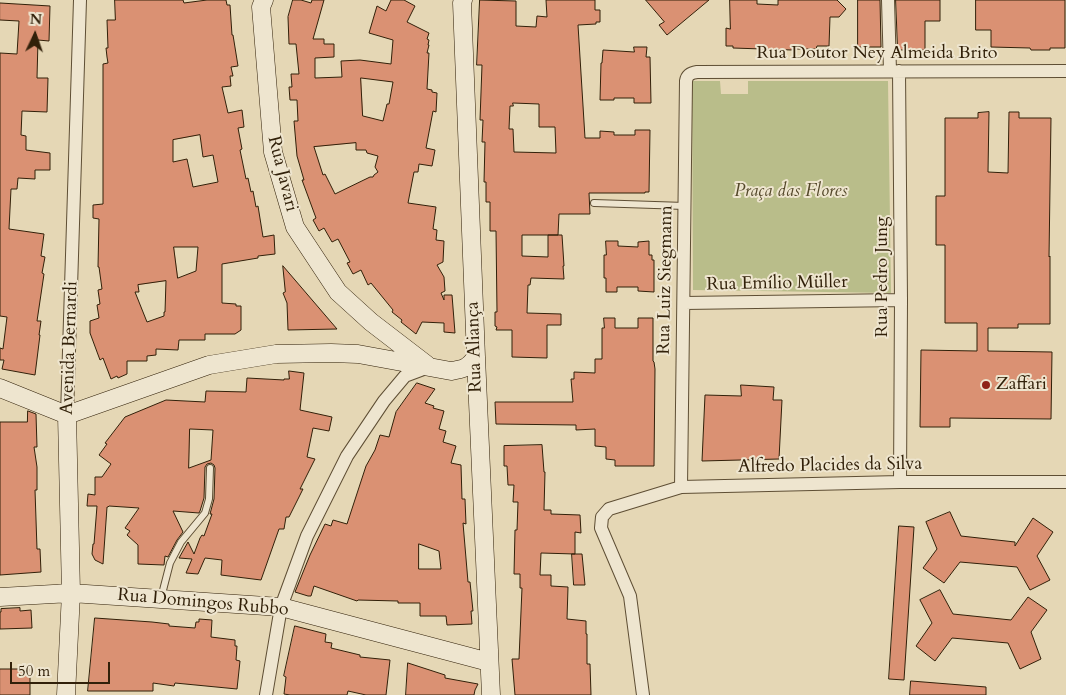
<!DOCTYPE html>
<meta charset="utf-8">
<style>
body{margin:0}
#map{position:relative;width:1066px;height:695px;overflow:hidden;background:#e5d7b5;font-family:Cardo,serif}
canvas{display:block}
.north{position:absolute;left:10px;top:10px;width:50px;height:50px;-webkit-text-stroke:4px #eee5cf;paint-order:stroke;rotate:3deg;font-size:14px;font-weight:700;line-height:20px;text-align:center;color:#312009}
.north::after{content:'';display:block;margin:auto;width:18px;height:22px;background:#312009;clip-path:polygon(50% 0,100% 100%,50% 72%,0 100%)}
.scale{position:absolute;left:10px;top:662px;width:100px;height:22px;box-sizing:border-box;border:2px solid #312009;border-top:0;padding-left:6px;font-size:15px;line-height:18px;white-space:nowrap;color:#312009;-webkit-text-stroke:4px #eee5cf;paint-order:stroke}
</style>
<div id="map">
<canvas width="1066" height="695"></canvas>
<div class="north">N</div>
<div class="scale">50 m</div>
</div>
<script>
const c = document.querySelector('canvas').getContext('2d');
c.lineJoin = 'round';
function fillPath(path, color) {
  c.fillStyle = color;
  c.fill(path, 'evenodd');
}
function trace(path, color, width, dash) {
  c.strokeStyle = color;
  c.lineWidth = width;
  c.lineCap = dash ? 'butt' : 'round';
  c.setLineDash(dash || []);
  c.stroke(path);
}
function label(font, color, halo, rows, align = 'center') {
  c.font = font + ' Cardo,serif';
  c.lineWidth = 4;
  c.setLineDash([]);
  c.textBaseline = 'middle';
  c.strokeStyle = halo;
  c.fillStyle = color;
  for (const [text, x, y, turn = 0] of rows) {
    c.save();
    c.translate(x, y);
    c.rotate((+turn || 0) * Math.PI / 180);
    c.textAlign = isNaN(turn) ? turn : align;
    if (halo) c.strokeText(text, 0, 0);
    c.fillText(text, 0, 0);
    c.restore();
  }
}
fillPath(new Path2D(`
 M692 81H720L721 94H748V81H888L891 293 693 290Z`), '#b9bd8a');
const building = new Path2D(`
 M115 0H183L184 3 207 0H226L227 5H230L232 35H233L238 66 231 67 233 76H230L231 86 222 87 228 113 242 110 244 127 238 128 242 149 240 150 246 179 248 178 251 192 253 191 256 207 258 206 263 237 274 235 275 254 258 256V258L222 264V303L236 304V306H241V330L235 334H205V340H179L178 350 156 349V355L147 356V361H127V374L118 378 117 376 111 379 103 358 100 360 90 333V321L99 318 97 305 100 304 98 290 102 289 99 267H98L99 219 93 218V205L103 204V64L108 63 107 57 106 48H108L107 20H115ZM200 135 203 157 213 155 218 182 193 187 187 159 173 162V140ZM174 247H198L196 271 178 278ZM166 281 165 312H164V316L147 322 135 292H139L138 285Z
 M293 0H301L311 3 312 0H324L313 39H324V44H334V57L315 58V78L342 77 341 61 360 60 391 64 393 40 369 33 377 6 386 11 391 0H404L415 6 407 22 429 33 427 39 429 40 428 45H429L427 53H429L427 89 432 90V92L437 93 436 112 433 111 426 148 435 150 432 166 419 164 418 172H414L408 203 436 207 433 229 437 230 436 240 444 241 443 262 437 265 444 277 445 291 441 293 444 300V295H452L455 333 444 332V323L422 322 416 334 401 322 402 320 392 312 393 310 371 283 368 285 361 270 353 274 347 263 350 262 338 239 332 242 324 228 319 231 313 220 316 218 302 180H304L297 156 294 121H298L297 100H290L289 87H292L291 74H299L296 44H289L288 17ZM361 78 393 82 389 104H387L383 121 363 116ZM356 143V150H366L367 153 378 156 375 167 378 172 374 175 373 177H370L335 194 325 174 323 175 314 147Z
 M480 0 516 1V26L536 27 537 16 547 17 546 0H595V10H600V22H596V24L578 25 585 138H600V131L614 132V135H635V130H650L649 192H645V193H589L590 214H559L558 235H522V256L548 257V235H562L564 266H563L564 279 531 278 530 285H528L527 313 561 314V325H547V358L512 357V330H496L497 327 495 326V312H497L496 231H490V202H486V182H484L485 142H482L483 120H480L482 65H477ZM513 103 539 104V127H555L556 153 514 152 513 129H509L510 106H513Z
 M646 0H709L667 35 659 25 664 22Z
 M730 0H757V4L778 5V0H837L846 9 839 17H830L829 46H817L816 49H792V50L733 48V46H726V28L730 29Z
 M858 0H880L881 47H858Z
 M896 0H940V21H925V50H898Z
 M976 0H1065V48H1050V50H1031L1030 48 991 47V30H976Z
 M0 3 50 6 49 41 38 40 37 78H48L47 112 22 111 21 135 26 136V150L50 153V170H35V179L18 178 17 189H11L9 229 44 234 41 256 45 257 42 273 44 274 37 321H41L39 335H40L35 375 2 369 4 360H0V348L3 349 7 317 0 316V53L17 54 19 21 0 20Z
 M634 47H647L646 57H650L651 103H634V98H614V100H600L601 63H602L603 50 634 52Z
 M989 112 988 172 1008 173 1009 112H1019V118H1051L1049 257 1050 256V324H1018V328H988V351L1052 352 1051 419 950 418V427H920L921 350 977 351V323H945V245H936V196H945V118H978V113Z
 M606 241H618V246L638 247V242L649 241V255H652V260H654V292L638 291V287H617V292H606V278H604V255H606Z
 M283 266 337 329 288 330 287 303 283 293 285 292Z
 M604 318H615V328H638V318H653V361L654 362 655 369 654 466H615V460L606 459V447L595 446V429L576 430V425L496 424 495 402H573L571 379H574V372L595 373V359H602V328H604Z
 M289 371 304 373 300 410 332 417 329 431 313 428 307 457 315 459 300 489H303L289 517H286L284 529H279L261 580 221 575 222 560 205 558 198 574 186 573 192 559 179 558 188 542 194 554 200 538 202 535 204 536 212 514H210L214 499 215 468 214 465 211 463 207 464 205 467 204 498 200 511 199 513 173 511 183 532 177 540 168 557 165 556 164 565 138 564V545L127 535 130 531 125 528 139 508 109 506 108 507H107L103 564 95 560 92 554 93 544H94L97 506H87L88 494 95 495V477H102L111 464 99 455 107 444 105 443 125 417 166 400 205 402 206 391 246 392 247 378 284 380V379H289ZM190 429 213 430 211 460 189 468Z
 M417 383 435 389 425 403 434 406 433 408 444 411 439 429 446 431 443 442 456 446 451 463 461 465 462 499H465L466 524 463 523 468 582H470L473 611H471L472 624 447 625 446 616H420V603H398V601L358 600 357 601 314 586 311 596H308L295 592 310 555 325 524 331 526 333 520 347 524 366 466 375 450 380 435 389 437 396 412ZM419 544 439 551 441 569H419Z
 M741 385 774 387 773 400H782L779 459 702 461 705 395 741 396Z
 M28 411 36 414 37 447H34L37 467V490H35L37 549H40L41 572 0 575V422H27Z
 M542 445 544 472H545L544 510H551V514L580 515 581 533 575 532V554L541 553 540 575H551V586L568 587 567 619 586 621V634H587V664H590L591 695H515L512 659H519L522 588H520V574H514L515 530H517L518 502H513L514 485H508L507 466H504V446Z
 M950 512 961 536 1015 542V546L1033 518 1053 532 1037 556 1050 580 1030 590 1017 567 960 562 944 583 923 568 937 549 926 522Z
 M899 526 914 527 904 680 889 679Z
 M572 554H582L585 585H574Z
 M940 590 953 614 1011 620 1028 597 1047 610 1031 632 1041 659 1020 669 1008 643 952 638 935 661 916 646 932 623 920 600Z
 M20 608V611L31 610 32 628 0 629V612H1V609Z
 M95 618 152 622 169 624V626L195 628 196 622H199V619L212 620 211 637 235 640V646H237L236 660 240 661 237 689 175 683 174 686 153 683V691H88Z
 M295 626 326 634 325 642 332 643 331 648 360 655V657L390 660 386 695H366L348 691 347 695H290L284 694 286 677 284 676Z
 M408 663 445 675V678L478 684 475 690 474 695H406Z
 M0 669H30V695H0Z
 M911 681 986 687V695H910Z`);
fillPath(building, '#da9173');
trace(building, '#312009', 1);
const lane = new Path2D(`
 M594 203 685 206
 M161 598 170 563 181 542 205 513 209 499 210 468`);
const street = new Path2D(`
 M888 0 890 71
 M899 71 901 300 900 482
 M684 303 901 300
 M67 415 80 0
 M681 487 686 81C687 75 690 73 697 72L1066 71
 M266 695 281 607 307 536 347 456 384 401 405 376 429 367
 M643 695 630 596 601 528 602 517 609 509 681 487 900 482H1066`);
const secondary = new Path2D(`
 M264 0 261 7 273 152 295 227 338 292 371 322 427 365
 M463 0 462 3 476 357 491 695
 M0 388 67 415 209 365 276 354 331 353 358 354 451 371C464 369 468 368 476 357
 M0 597 71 593 281 607 489 662
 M66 695 71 593 67 415`);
trace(lane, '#5e4e34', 8);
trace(street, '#5e4e34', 14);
trace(secondary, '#312009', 19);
trace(lane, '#eee5cf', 6);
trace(street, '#eee5cf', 12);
trace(secondary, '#eee5cf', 18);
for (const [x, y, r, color] of [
 [986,385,5,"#8f2418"]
]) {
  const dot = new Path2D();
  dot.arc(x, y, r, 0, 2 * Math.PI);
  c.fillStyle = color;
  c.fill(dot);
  trace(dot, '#eee5cf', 2);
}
label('18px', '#312009', '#eee5cf', [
 ["Rua Doutor Ney Almeida Brito",877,54],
 ["Rua Javari",282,174,76],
 ["Rua Pedro Jung",883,277,-90],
 ["Rua Luiz Siegmann",666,280,-89],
 ["Rua Emílio Müller",777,284,-1],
 ["Rua Aliança",475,347,-92],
 ["Avenida Bernardi",70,348,-88],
 ["Alfredo Placides da Silva",830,466,-1],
 ["Rua Domingos Rubbo",203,603,5]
]);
label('italic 18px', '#534729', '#eee5cf', [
 ["Praça das Flores",791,192]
]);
label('18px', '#312009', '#eee5cf', [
 ["Zaffari",996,385]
], 'left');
</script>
